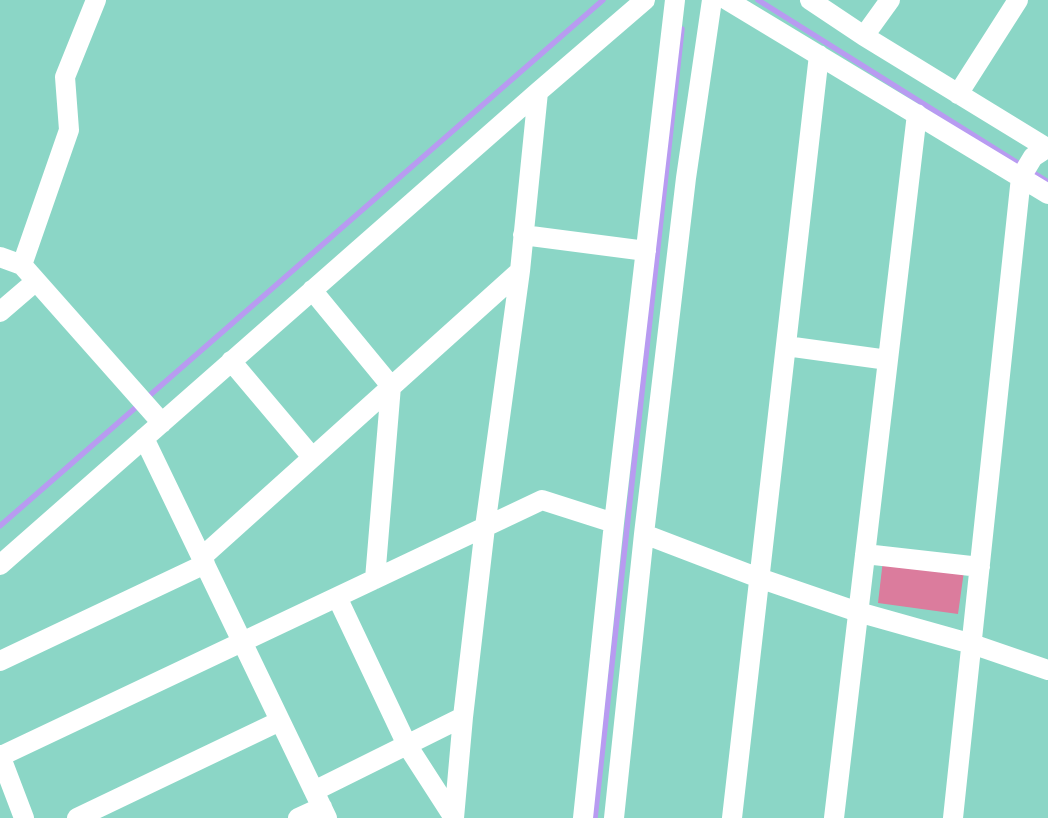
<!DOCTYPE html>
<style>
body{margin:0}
canvas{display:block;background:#8bd6c6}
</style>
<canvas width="1048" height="818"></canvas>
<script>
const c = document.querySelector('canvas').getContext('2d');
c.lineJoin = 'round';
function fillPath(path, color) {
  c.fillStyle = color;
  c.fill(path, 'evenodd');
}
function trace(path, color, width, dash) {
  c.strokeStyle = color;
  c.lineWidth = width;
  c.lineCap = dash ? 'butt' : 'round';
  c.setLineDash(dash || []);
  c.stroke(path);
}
fillPath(new Path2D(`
 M883 560 964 571 958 614 878 603Z`), '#db7c9d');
trace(new Path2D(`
 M758 0 1048 182
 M0 526 603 0
 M595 818 682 29`), '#b89bf1', 5.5);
trace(new Path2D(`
 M727 0 1048 194
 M810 0 864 36 1047 148 1048 147
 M864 36 890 0
 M958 94 1018 0
 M523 235 646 251
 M0 257 22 265 162 423
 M22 265 69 130 65 77 96 0
 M312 290 391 386 375 579
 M0 312 36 281
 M786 346 888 360
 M231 361 312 457
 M144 438 327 818
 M644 534 759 578 858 612 972 644 1048 670
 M865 554 980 567
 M202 557 520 271
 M0 565 538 92 645 0
 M337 597 407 745 454 818
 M0 661 205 564
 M0 755 24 818
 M1 756 542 500 614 523
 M314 791 463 717
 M77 818 280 721
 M298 818 322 807
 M454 818 463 717 485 527 520 271 538 92
 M583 818 614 523 675 0
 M614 818 644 534 686 178 712 0
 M732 818 819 55
 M834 818 917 114
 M953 818 1021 177 1033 157 1047 148`), '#fff', 20);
</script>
